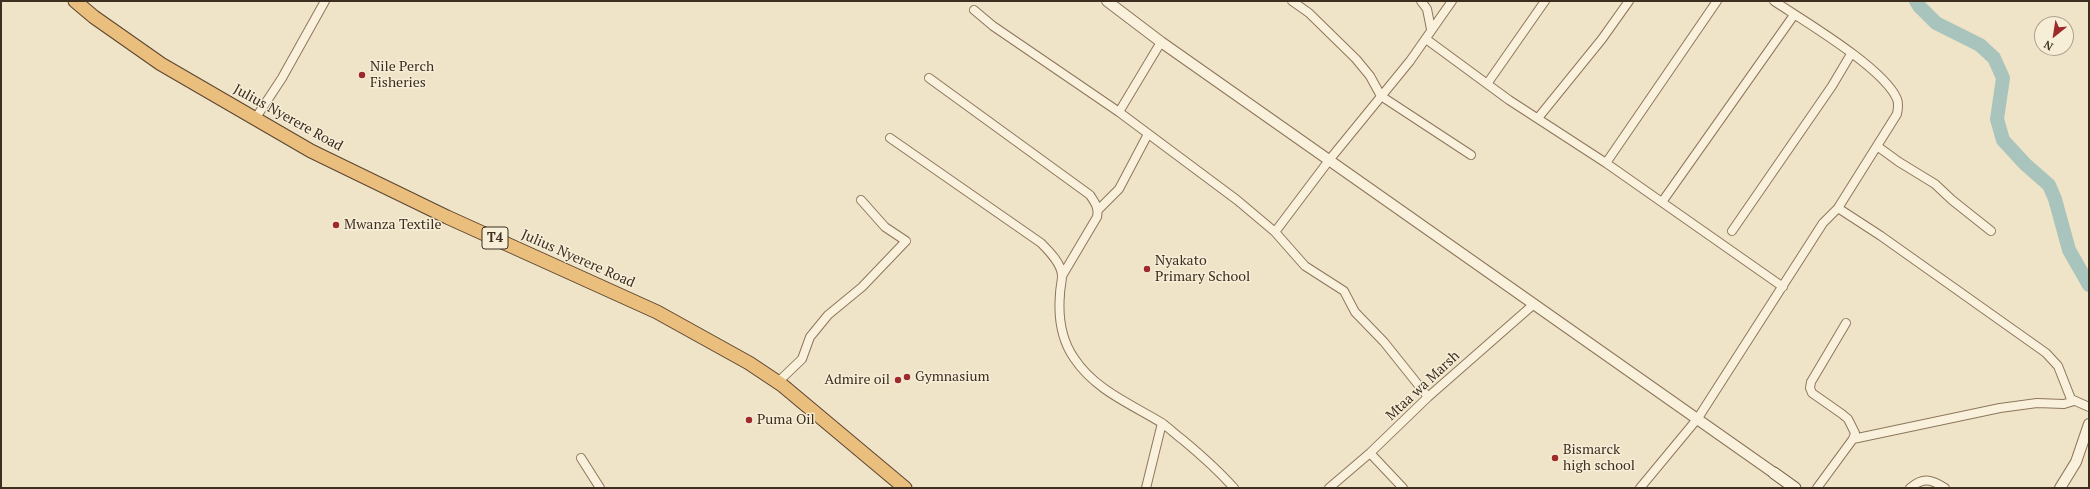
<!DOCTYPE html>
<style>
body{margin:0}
#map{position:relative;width:2090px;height:489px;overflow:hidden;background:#f0e4c8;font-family:"PT Serif",serif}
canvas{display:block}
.frame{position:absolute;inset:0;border:2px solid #3d2e20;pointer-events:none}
.north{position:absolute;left:2034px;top:16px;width:40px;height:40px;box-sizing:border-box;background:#f7eed8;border:1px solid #ada18e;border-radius:50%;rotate:210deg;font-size:11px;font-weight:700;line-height:16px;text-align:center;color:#3d2e20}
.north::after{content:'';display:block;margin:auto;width:14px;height:18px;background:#9e2a2b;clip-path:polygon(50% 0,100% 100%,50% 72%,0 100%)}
</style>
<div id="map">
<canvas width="2090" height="489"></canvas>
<div class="frame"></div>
<div class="north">N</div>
</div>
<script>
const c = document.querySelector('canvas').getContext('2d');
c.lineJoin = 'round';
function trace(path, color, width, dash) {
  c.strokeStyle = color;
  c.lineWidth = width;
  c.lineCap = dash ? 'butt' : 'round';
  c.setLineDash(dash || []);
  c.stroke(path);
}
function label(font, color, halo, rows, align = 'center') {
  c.font = font + ' "PT Serif",serif';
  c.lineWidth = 3;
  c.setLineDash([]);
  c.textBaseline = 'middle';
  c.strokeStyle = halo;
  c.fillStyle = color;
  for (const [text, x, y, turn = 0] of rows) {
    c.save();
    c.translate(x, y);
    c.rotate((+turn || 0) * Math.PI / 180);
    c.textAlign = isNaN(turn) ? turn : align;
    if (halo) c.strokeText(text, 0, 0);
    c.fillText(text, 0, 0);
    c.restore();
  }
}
trace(new Path2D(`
 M1916 1 1919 6 1936 23 1980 45 1994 58 2003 78 1997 119 2003 140 2025 164 2049 185 2055 199 2069 250 2089 285`), '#a9c4bc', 14);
const minor = new Path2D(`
 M1292 1 1309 13 1356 59 1370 76 1381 96 1471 155
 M1421 1 1427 9 1431 29
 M974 10 993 26 1119 112 1161 42
 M1426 39 1509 100 1606 163 1783 287
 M929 78 1090 195C1095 203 1099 207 1097 217L1062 276
 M1487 84 1545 1
 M1119 112 1237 200 1275 232 1305 266 1344 291 1355 312 1384 342 1428 397
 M1538 118 1602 39 1629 1
 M255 119 282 78 325 1
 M890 138 1041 243C1049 251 1062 264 1062 276 1062 282 1060 288 1060 294 1058 317 1061 339 1074 358 1095 390 1131 404 1162 423 1169 428 1176 435 1183 440 1201 455 1218 470 1234 488
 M1877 146 1899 162 1935 184 1952 200 1991 231
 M1606 163 1717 1
 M1662 202 1794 15
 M1838 208 1881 236 2046 353 2058 366 2071 399 2089 407
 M1098 210 1119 189 1148 134
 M1732 231 1832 86 1851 54
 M1275 232 1330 159 1410 61 1452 1
 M778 382 802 359 810 337 828 315 862 287 906 241 885 227 861 200
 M1853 439 2000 408 2037 403 2064 404 2074 401
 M1370 453 1403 488
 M581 458 600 488
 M1146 488 1162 423
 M1329 488 1370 453 1428 397 1534 304
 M1640 488 1698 418 1823 223 1838 208 1897 114C1898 109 1899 104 1897 99 1884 68 1804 21 1774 1
 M1817 488 1853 439 1855 433 1848 419 1842 414 1812 393 1810 388 1811 382 1846 323
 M1910 488C1923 477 1931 479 1945 488`);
const tertiary = new Path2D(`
 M1107 1 1161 42 1774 473
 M2060 488 2076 462 2089 424`);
const secondary = new Path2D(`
 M1774 473 1795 488`);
const trunk = new Path2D(`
 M75 1 94 17 161 64 311 151 447 217 657 312 749 363 782 385 905 488`);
trace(minor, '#8d765c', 10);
trace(tertiary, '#8d765c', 12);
trace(secondary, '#6f573f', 13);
trace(trunk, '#5b4430', 15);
trace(minor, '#faf1dc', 8);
trace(tertiary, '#faf1dc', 10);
trace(secondary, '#faf1dc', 11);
trace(trunk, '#eabe7c', 13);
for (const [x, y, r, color] of [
 [362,75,4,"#9e2a2b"],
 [336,225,4,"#9e2a2b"],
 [1147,269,4,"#9e2a2b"],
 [907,377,4,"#9e2a2b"],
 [898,380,4,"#9e2a2b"],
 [749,420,4,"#9e2a2b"],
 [1555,458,4,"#9e2a2b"]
]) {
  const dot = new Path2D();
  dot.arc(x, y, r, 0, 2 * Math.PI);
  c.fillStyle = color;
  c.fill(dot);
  trace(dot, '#f7eed8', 1.5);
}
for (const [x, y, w] of [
 [495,238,26]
]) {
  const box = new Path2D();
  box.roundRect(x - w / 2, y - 11, w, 22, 3);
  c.fillStyle = '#f7eed8';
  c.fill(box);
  trace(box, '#3d2e20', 1);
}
label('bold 13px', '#3d2e20', null, [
 ["T4",495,238]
]);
label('14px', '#3d2e20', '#f7eed8', [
 ["Nile Perch",370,67],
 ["Fisheries",370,83],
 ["Mwanza Textile",344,225],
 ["Nyakato",1155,261],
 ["Primary School",1155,277],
 ["Gymnasium",915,377],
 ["Admire oil",890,380,"right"],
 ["Puma Oil",757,420],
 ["Bismarck",1563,450],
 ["high school",1563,466]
], 'left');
label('14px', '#3d2e20', '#f7eed8', [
 ["Julius Nyerere Road",288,118,29],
 ["Julius Nyerere Road",578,259,24],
 ["Mtaa wa Marsh",1423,386,-43]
]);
</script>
